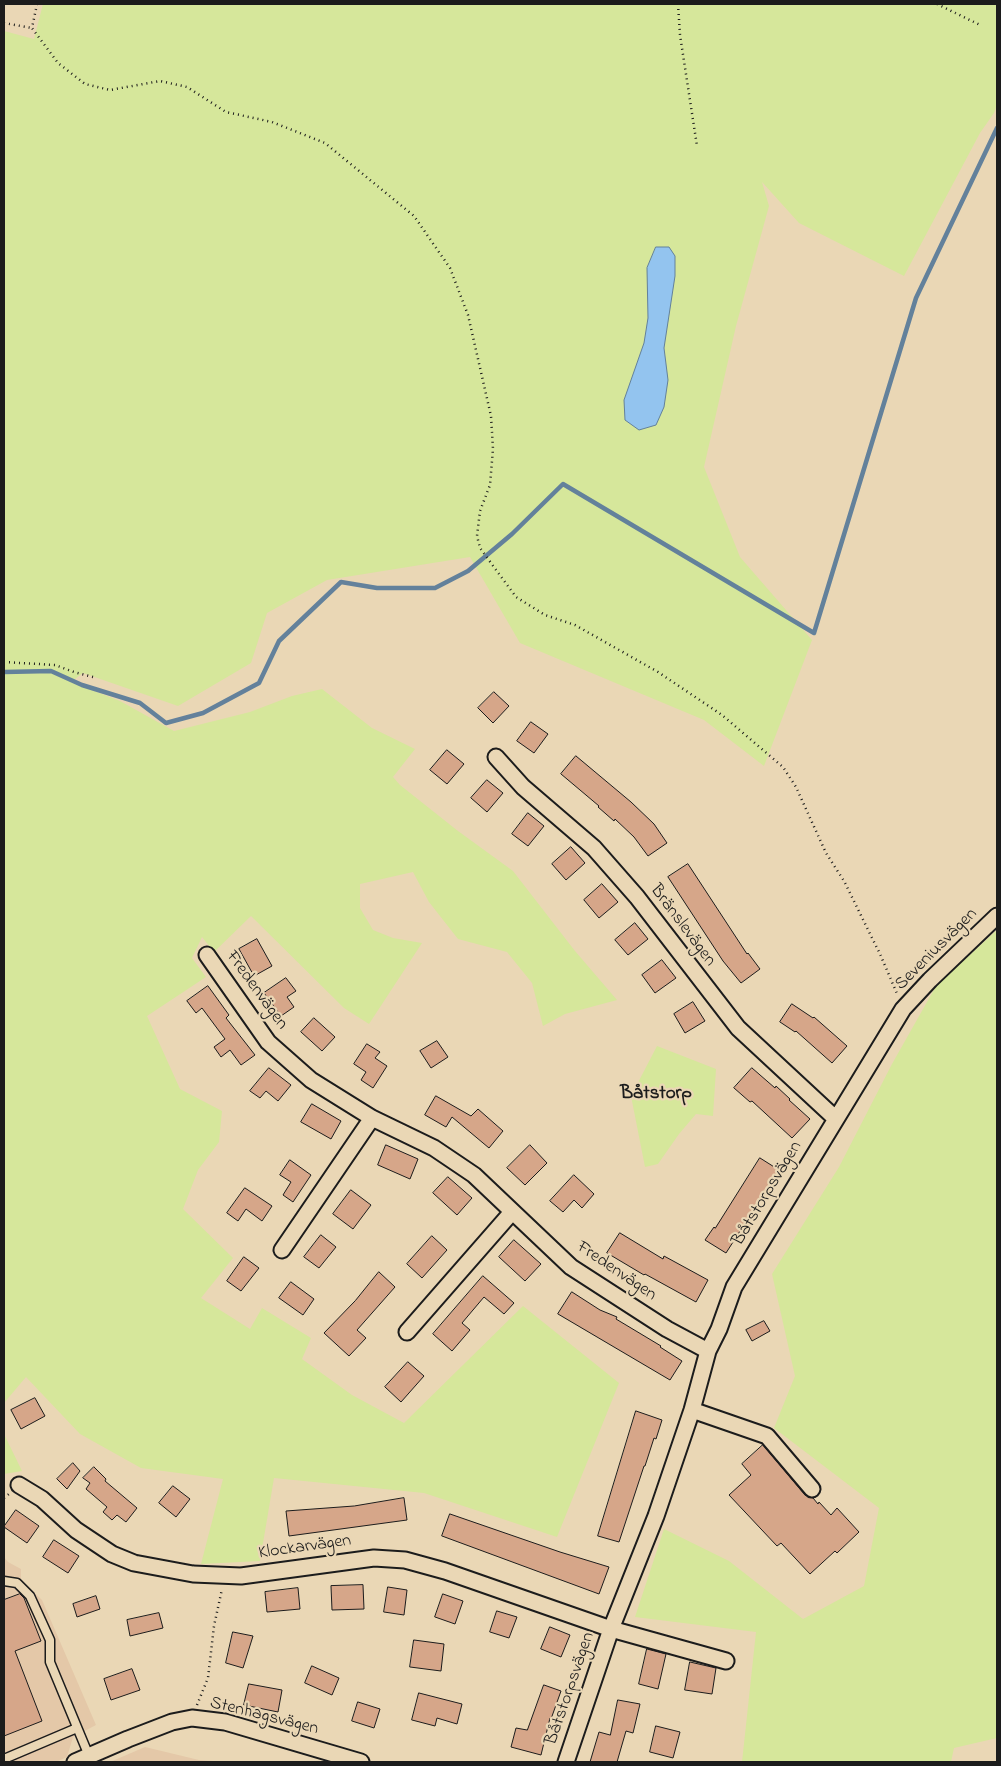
<!DOCTYPE html>
<meta charset="utf-8">
<style>
body{margin:0}
#map{position:relative;width:1001px;height:1766px;overflow:hidden;background:#ead7b5;font-family:"Indie Flower",sans-serif}
canvas{display:block}
.frame{position:absolute;inset:0;border:5px solid #1c1c1c;pointer-events:none}
</style>
<div id="map">
<canvas width="1001" height="1766"></canvas>
<div class="frame"></div>
</div>
<script>
const c = document.querySelector('canvas').getContext('2d');
c.lineJoin = 'round';
function fillPath(path, color) {
  c.fillStyle = color;
  c.fill(path, 'evenodd');
}
function trace(path, color, width, dash) {
  c.strokeStyle = color;
  c.lineWidth = width;
  c.lineCap = dash ? 'butt' : 'round';
  c.setLineDash(dash || []);
  c.stroke(path);
}
function label(font, color, halo, rows, align = 'center') {
  c.font = font + ' "Indie Flower",sans-serif';
  c.lineWidth = 4.5;
  c.setLineDash([]);
  c.textBaseline = 'middle';
  c.strokeStyle = halo;
  c.fillStyle = color;
  for (const [text, x, y, turn = 0] of rows) {
    c.save();
    c.translate(x, y);
    c.rotate((+turn || 0) * Math.PI / 180);
    c.textAlign = isNaN(turn) ? turn : align;
    if (halo) c.strokeText(text, 0, 0);
    c.fillText(text, 0, 0);
    c.restore();
  }
}
fillPath(new Path2D(`
 M4 1557 8 1562 21 1569V1580L42 1600 96 1725 73 1737 67 1757 56 1762H4Z
 M145 1747 199 1760 226 1762H110Z`), '#e4c8a8');
fillPath(new Path2D(`
 M43 4H997V105L994 113 980 133 904 276 799 223 762 182 769 206 736 326 704 467 740 557 812 640 764 766 704 720 520 643 470 557 327 580 267 613 251 663 178 706 83 673 71 682 120 701 174 731 250 712 292 696 322 689 372 728 415 749 393 777 400 785 458 831 513 871 575 951 617 1000 565 1014 543 1026 532 983 507 952 458 939 429 902 413 872 360 884V908L373 930 393 938 422 943 369 1024 344 1008 251 916 214 952 202 937 192 958 206 977 147 1016 180 1089 222 1111 219 1142 198 1170 183 1209 233 1258 201 1298 250 1329 262 1308 311 1338 302 1359 352 1395 404 1423 523 1306 619 1383 557 1537 424 1493 274 1478 260 1561 201 1564 223 1479 141 1468 80 1434 26 1377 4 1403V31L34 39Z
 M997 930V1738L954 1748 951 1762H742L756 1632 635 1617 664 1529 729 1561 803 1619 864 1586 879 1508 774 1428 795 1376 772 1274 839 1167 892 1064 936 986Z
 M657 1046 716 1069 713 1116 696 1114 679 1134 658 1164 645 1167 631 1096Z
 M4 1434 22 1471 4 1474Z`), '#d6e79b');
const water = new Path2D(`
 M656 247H669L675 256V276L664 348 668 380 664 407 656 425 639 430 625 420 624 400 644 343 648 318 647 268Z`);
fillPath(water, '#93c4ef');
trace(water, '#63819b', 1);
trace(new Path2D(`
 M4 672 51 671 82 685 140 703 166 723 203 713 259 683 279 641 341 582 377 588H435L468 571 512 534 563 484 814 633 916 298 997 128`), '#63819b', 4.5);
const building = new Path2D(`
 M494 692 509 706 493 723 478 708Z
 M531 722 548 734 534 753 517 741Z
 M447 750 464 764 447 784 430 770Z
 M576 756 631 802 654 824 667 843 648 856 634 837 615 819 614 821 598 807 599 806 561 774Z
 M487 780 503 793 487 812 471 798Z
 M528 813 544 826 528 846 512 834Z
 M571 847 585 863 566 880 552 864Z
 M688 864 747 954 748 953 760 969 741 983 723 961 668 877Z
 M602 884 618 902 599 918 584 900Z
 M635 923 648 939 628 955 615 940Z
 M257 939 272 966 254 976 239 949Z
 M662 960 676 978 655 993 642 975Z
 M286 978 296 991 287 997 294 1007 281 1016 264 993Z
 M208 986 229 1015 226 1018 255 1055 241 1065 230 1050 221 1057 214 1047 225 1039 202 1008 196 1013 187 1001Z
 M693 1002 705 1021 685 1033 674 1014Z
 M792 1004 813 1018 814 1017 847 1046 832 1063 796 1031 795 1032 780 1022Z
 M314 1018 335 1037 322 1051 301 1032Z
 M437 1041 448 1057 431 1068 420 1051Z
 M367 1044 380 1052 375 1058 387 1066 373 1088 361 1080 366 1072 354 1064Z
 M269 1068 291 1085 278 1101 266 1091 260 1098 250 1091Z
 M752 1068 775 1088 776 1086 790 1099 789 1100 810 1119 792 1138 752 1101 750 1102 734 1088Z
 M436 1096 471 1116 478 1109 503 1131 489 1148 452 1117 446 1127 425 1115Z
 M312 1104 341 1121 331 1139 301 1122Z
 M386 1145 418 1159 410 1179 378 1165Z
 M530 1145 547 1163 525 1185 507 1168Z
 M760 1158 779 1170 743 1229 742 1228 726 1253 705 1240 714 1227 715 1228Z
 M290 1160 311 1175 293 1202 283 1195 291 1182 280 1175Z
 M574 1175 594 1194 582 1208 574 1200 563 1212 550 1201Z
 M448 1177 472 1198 457 1215 433 1193Z
 M245 1188 272 1206 262 1221 246 1209 238 1221 227 1213Z
 M351 1190 371 1205 353 1229 333 1214Z
 M620 1233 663 1259 664 1256 708 1280 696 1302 645 1274 644 1275 607 1253Z
 M321 1235 336 1247 319 1268 304 1257Z
 M432 1236 447 1250 422 1278 407 1264Z
 M514 1240 541 1264 525 1281 499 1257Z
 M244 1257 259 1268 241 1291 227 1281Z
 M379 1272 395 1287 357 1330 366 1338 349 1356 324 1333 355 1301Z
 M483 1276 514 1303 504 1314 484 1297 462 1323 470 1330 452 1351 433 1334Z
 M291 1282 314 1299 303 1315 279 1298Z
 M572 1292 600 1310 617 1317 616 1319 661 1346 660 1347 682 1361 670 1380 558 1314Z
 M764 1321 770 1331 752 1341 746 1330Z
 M408 1362 424 1376 401 1402 385 1387Z
 M35 1398 45 1416 21 1429 11 1410Z
 M636 1411 662 1420 656 1439 654 1438 645 1466H644L619 1542 598 1536Z
 M763 1445 805 1495 813 1498 818 1504 819 1502 831 1515 837 1508 859 1532 837 1553 835 1551 810 1574 781 1543 777 1546 729 1495 751 1475 742 1464Z
 M73 1463 80 1471 67 1489 57 1479Z
 M94 1467 106 1479 105 1481 137 1508 126 1522 117 1515 112 1520 103 1512 107 1507 86 1489 90 1483 83 1478Z
 M173 1486 190 1499 176 1517 159 1503Z
 M404 1498 407 1520 289 1536 286 1511 354 1506Z
 M16 1510 39 1526 27 1543 4 1527Z
 M450 1514 560 1552 609 1567 599 1594 442 1536Z
 M54 1540 79 1556 68 1573 43 1557Z
 M363 1585 364 1609 332 1610 331 1586Z
 M388 1587 407 1590 404 1615 384 1612Z
 M298 1588 300 1609 267 1612 265 1592Z
 M20 1594 24 1598 41 1641 15 1651 42 1721 4 1736V1600Z
 M443 1594 463 1601 455 1624 435 1617Z
 M96 1596 100 1609 77 1617 73 1604Z
 M497 1611 517 1617 509 1638 490 1632Z
 M159 1613 163 1628 130 1636 127 1620Z
 M550 1627 570 1635 561 1657 541 1649Z
 M233 1632 253 1636 243 1668 226 1663Z
 M414 1640 444 1644 441 1671 410 1667Z
 M647 1649 666 1654 658 1689 639 1684Z
 M690 1662 716 1668 712 1694 685 1690Z
 M312 1666 339 1678 332 1695 305 1683Z
 M132 1669 140 1690 111 1700 104 1679Z
 M249 1684 282 1690 278 1712 244 1705Z
 M544 1685 561 1691 551 1719 550 1718 541 1755 511 1747 516 1728 527 1730Z
 M419 1693 462 1704 457 1724 437 1718 435 1726 412 1720Z
 M618 1700 640 1704 633 1733 626 1731 617 1762H590L599 1732 610 1735Z
 M358 1702 380 1709 374 1728 352 1721Z
 M656 1726 680 1732 673 1758 650 1752Z`);
fillPath(building, '#d6a689');
trace(building, '#1c1c1c', 1);
const lane = new Path2D(`
 M4 1581 17 1583 30 1596 50 1640V1662L89 1756
 M4 1759 77 1728`);
const street = new Path2D(`
 M496 757 523 787 594 848 637 897 738 1028 836 1119
 M207 955 268 1042 311 1080 372 1118 434 1148 474 1175 571 1267 667 1329 708 1351
 M282 1250 372 1118
 M407 1332 512 1212
 M692 1410 767 1436 812 1489
 M19 1485 42 1499 76 1530 112 1554 134 1563 193 1574 241 1576 374 1558 405 1560 445 1571 611 1629 726 1661
 M75 1762 128 1739 172 1722 192 1718 225 1722 361 1762
 M566 1762 611 1629 656 1516 692 1410 708 1351 719 1329 734 1287 903 1009 930 980 997 916`);
trace(lane, '#1c1c1c', 11);
trace(street, '#1c1c1c', 19);
trace(new Path2D(`
 M37 4 32 28 58 63 85 84 110 90 160 81 187 87 226 112 272 122 325 143 414 216 450 268 468 315 491 416 493 449 490 485 480 511 477 536 480 548 516 597 545 615 575 625 658 672 722 715 783 767 796 787 826 853 844 881 880 954 898 996
 M678 4 680 35 697 146
 M937 4 980 25
 M4 23 32 28
 M4 662 55 665 74 672 93 677
 M4 1498 9 1494
 M197 1705 208 1678 214 1626 222 1589`), '#1c1c1c', 2.5, [1, 4]);
trace(lane, '#ead7b5', 8);
trace(street, '#ead7b5', 15);
label('18px', '#1c1c1c', '#ead7b5', [
 ["Bränslevägen",682,926,53],
 ["Seveniusvägen",937,950,-45],
 ["Fredenvägen",256,991,54],
 ["Båtstorpsvägen",768,1194,-59],
 ["Fredenvägen",616,1272,34],
 ["Klockarvägen",305,1548,-8],
 ["Båtstorpsvägen",571,1689,-71],
 ["Stenhagsvägen",264,1717,14]
]);
label('bold 19px', '#1c1c1c', '#ead7b5', [
 ["Båtstorp",656,1095]
]);
</script>
